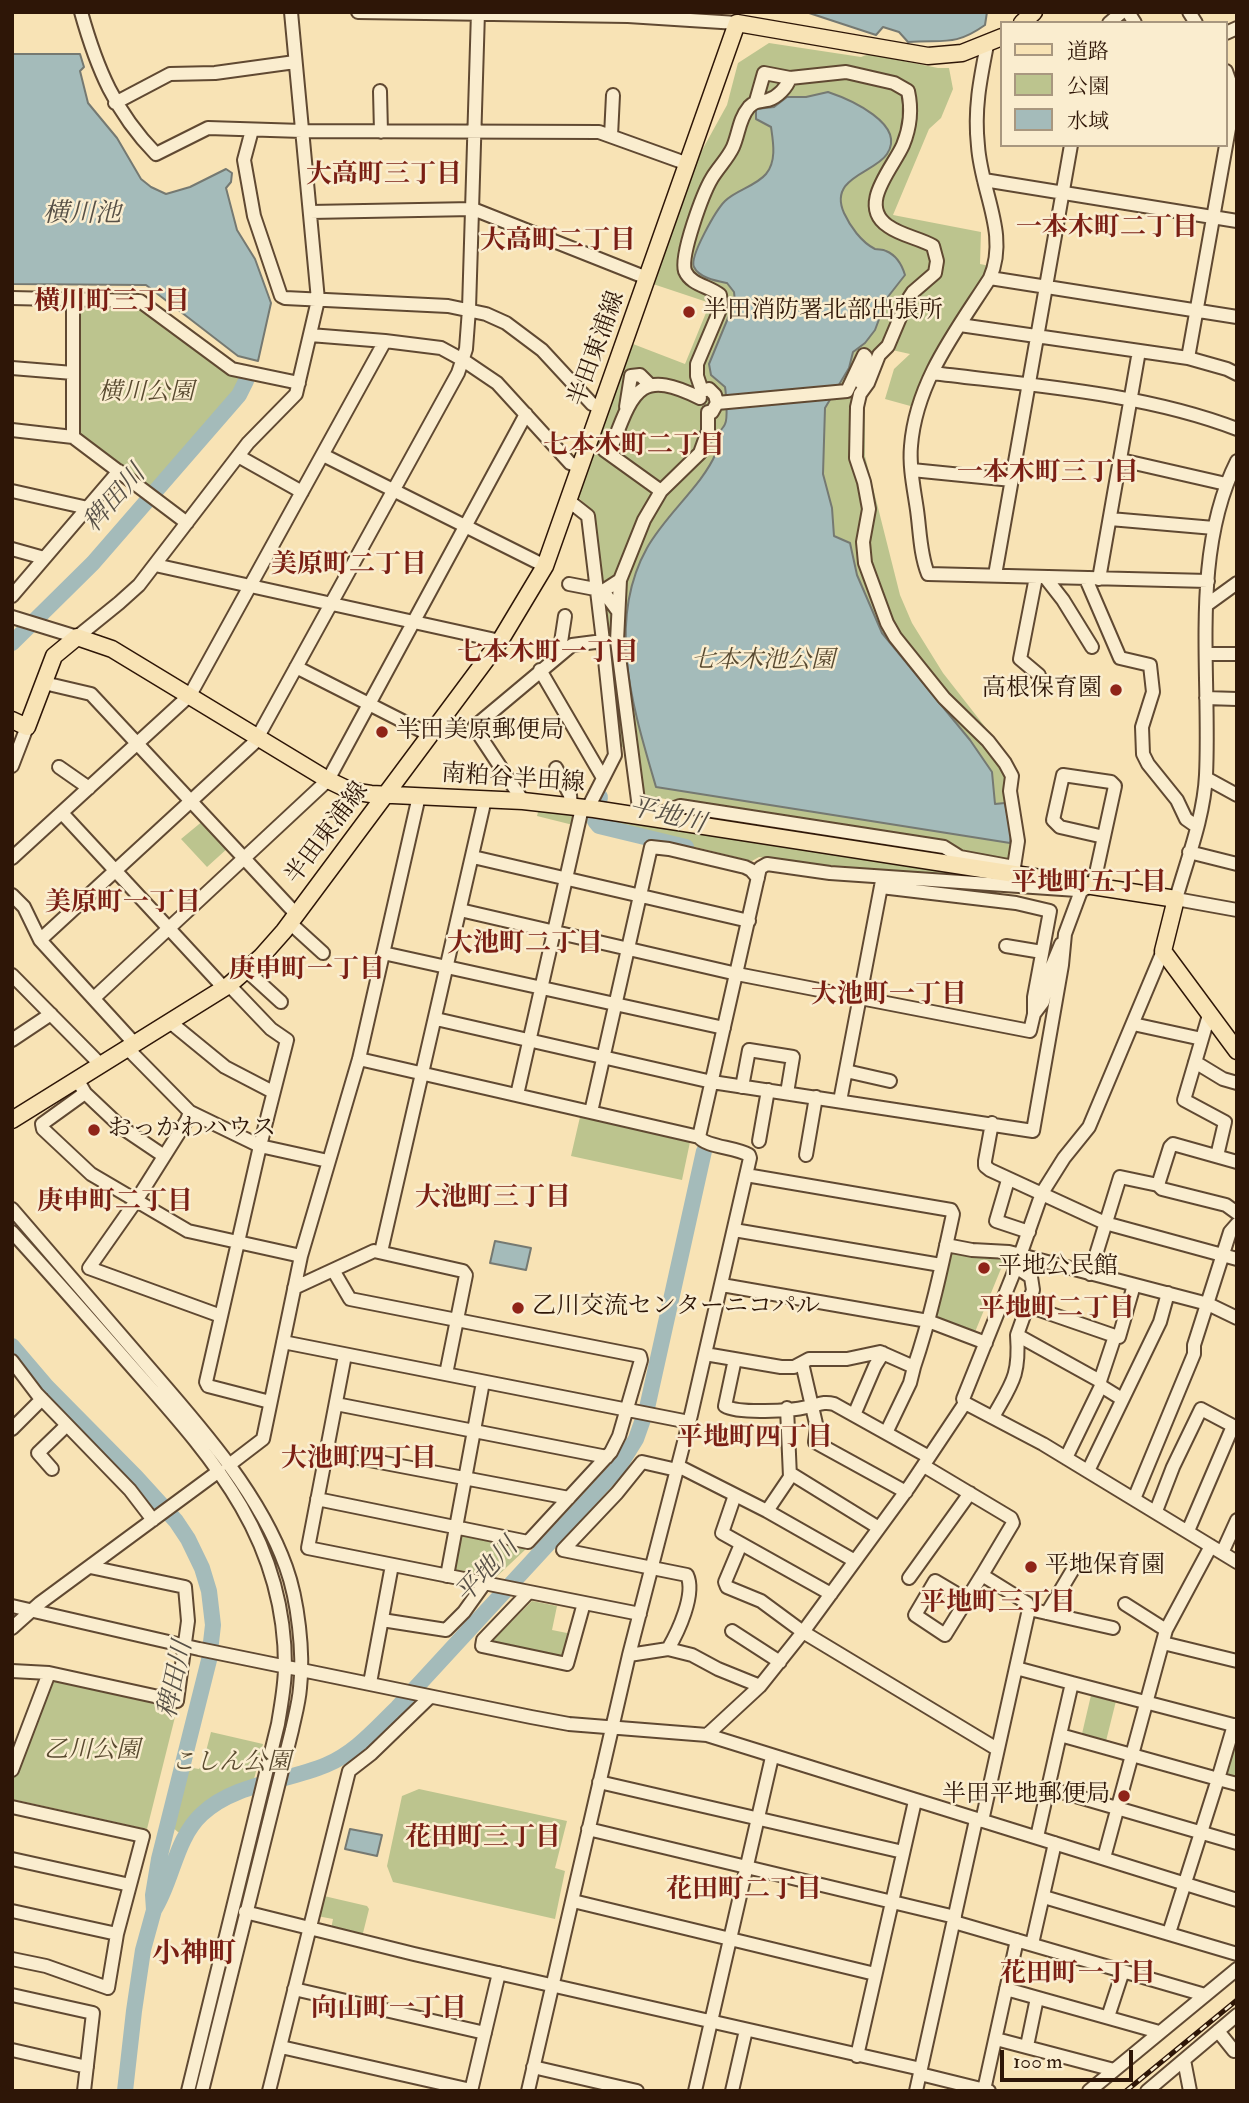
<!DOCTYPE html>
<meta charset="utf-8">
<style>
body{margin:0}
#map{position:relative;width:1249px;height:2103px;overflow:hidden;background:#f8e3b5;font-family:"IM FELL Double Pica","Noto Serif JP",serif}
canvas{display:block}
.frame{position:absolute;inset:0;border:14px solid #2e1607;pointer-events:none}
.legend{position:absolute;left:1000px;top:21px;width:228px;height:126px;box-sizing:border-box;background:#faedcf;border:2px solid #a8977f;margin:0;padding:9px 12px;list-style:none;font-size:21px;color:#2e1607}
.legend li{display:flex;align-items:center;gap:14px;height:35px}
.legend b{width:35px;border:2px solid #a8977f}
.scale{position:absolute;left:1000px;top:2050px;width:133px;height:32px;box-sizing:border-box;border:4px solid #2e1607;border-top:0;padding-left:9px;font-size:21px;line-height:24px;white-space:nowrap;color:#2e1607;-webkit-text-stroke:5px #faedcf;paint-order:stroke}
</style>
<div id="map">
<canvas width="1249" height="2103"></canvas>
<div class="frame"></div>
<ul class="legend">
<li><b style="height:9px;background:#f8e3b5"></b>道路</li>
<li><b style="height:19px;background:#bcc48e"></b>公園</li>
<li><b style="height:19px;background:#a4bbba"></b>水域</li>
</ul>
<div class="scale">100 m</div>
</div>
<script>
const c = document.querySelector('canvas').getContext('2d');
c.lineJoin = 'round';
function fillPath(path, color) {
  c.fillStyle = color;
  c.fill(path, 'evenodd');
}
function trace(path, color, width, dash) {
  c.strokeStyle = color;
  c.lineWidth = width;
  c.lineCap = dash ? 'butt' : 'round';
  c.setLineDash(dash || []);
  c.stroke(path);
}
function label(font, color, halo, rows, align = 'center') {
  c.font = font + ' "IM FELL Double Pica","Noto Serif JP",serif';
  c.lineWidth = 5;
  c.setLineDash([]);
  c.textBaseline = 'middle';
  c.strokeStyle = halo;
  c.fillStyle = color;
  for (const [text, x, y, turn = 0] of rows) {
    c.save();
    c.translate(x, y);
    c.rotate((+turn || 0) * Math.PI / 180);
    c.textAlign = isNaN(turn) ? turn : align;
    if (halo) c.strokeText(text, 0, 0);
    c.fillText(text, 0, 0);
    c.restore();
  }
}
fillPath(new Path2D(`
 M769 43 861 57 869 54 938 68H949L953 89 941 118 929 129 893 215 981 232 980 264 990 266C963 310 926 358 914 407L885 399 894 369 910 354 892 350 883 359 865 403V456L900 595 912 623 943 673 993 737 1018 776 1014 799 1019 866 961 855 945 845 635 794 628 748 621 747 592 511 578 497 633 344 685 364 710 303 653 284 695 163 727 105 738 63Z
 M82 304 136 305 244 376 225 407 154 490 80 434 78 308Z
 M539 808 573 813V825L537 816Z
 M679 809 943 850 954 858 665 813Z
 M600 814 1051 885 893 873 759 857 752 861 602 824Z
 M204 820 229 847 207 867 181 839Z
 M580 1117 690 1142 682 1180 571 1156Z
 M949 1248 1007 1254 975 1332 936 1318Z
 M465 1533 527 1548 492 1581 456 1573 454 1571 462 1535Z
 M532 1601 557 1606 552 1630 572 1634 563 1660 492 1643V1641Z
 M58 1680 178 1705 147 1829 12 1799V1783L49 1685Z
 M1092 1691 1117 1697 1105 1745 1081 1738Z
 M211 1732 263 1744 253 1783 223 1797 197 1814 184 1832H178L172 1827 187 1767 199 1769 203 1763Z
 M1237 1733V1781L1223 1774Z
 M419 1789 567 1821 555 1868 565 1871 555 1919 393 1882 387 1866 402 1796Z
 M324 1896 367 1906 369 1909 363 1933 359 1935 331 1929 333 1919 317 1916 321 1898Z`), '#bcc48e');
const water = new Path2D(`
 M806 12H987L985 25C954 47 943 39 908 42L899 32 883 27 876 35Z
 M12 54H80L84 67 80 71 88 103 117 138 141 179 151 187 166 194 190 187 226 169 232 173 231 182 226 188 237 230 255 259 271 303 258 361 238 356 146 285 12 284Z
 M828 92C849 99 907 124 887 154 875 173 828 177 844 213 850 226 861 242 875 249 879 250 883 249 886 251 896 255 902 265 905 275L887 298 875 330 865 343 853 352 849 368 825 408 823 474 832 508 834 536 850 543 857 575 882 633 970 740 992 772 995 804 1005 803 1011 834 1010 843 656 787C634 711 605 623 647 548 665 515 702 486 716 453 718 447 718 439 720 432 721 429 724 427 725 424 728 419 726 393 725 387L711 375 709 364 735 301 734 292 727 283C717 281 699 278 694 267 689 257 716 210 725 201 736 190 756 186 766 174 777 161 773 141 771 127L756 119V109L774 107 787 97H806Z
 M495 1241 531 1248 526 1270 490 1263Z
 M350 1829 382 1835 377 1856 345 1849Z`);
fillPath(water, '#a4bbba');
trace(water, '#757972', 2);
trace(new Path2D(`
 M12 643 93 563 239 395 246 381
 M600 797 595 821 599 826 686 847
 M12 1346 47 1387 136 1477 176 1521 188 1539 202 1568 209 1591 213 1625 209 1660 159 1859 153 1895 154 1910 143 1950 134 2011 125 2091
 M154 1910C173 1880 175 1839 202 1814 235 1783 286 1782 326 1765 355 1753 375 1729 397 1708L618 1468 636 1439 647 1408 704 1151`), '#a4bbba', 16);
const minor = new Path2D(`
 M81 12C97 69 115 112 156 154L208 128 302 131 599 132 688 164
 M358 12 628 16 737 23
 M1128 12 1135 23
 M1189 12 1196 23
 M1109 23 1122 12
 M1226 33 1237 28
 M987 45C980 80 974 110 978 146 981 192 1009 234 990 278 956 331 916 382 911 446 909 467 914 489 917 510 920 531 920 554 928 574L1208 581
 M846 72 894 83 908 91C912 109 910 128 903 145 893 168 857 205 888 226 902 236 919 238 933 246L937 261 935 273 913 292 907 301 888 346 879 355 868 383 860 394 857 407 856 458 864 482 869 509 863 542 865 563 887 623 895 637 944 698 988 741 1005 763 1012 776 1010 791 1018 841 1014 867 960 857 944 847 680 806 661 813 639 808 617 641 620 580 644 520 661 491 700 453 708 431V412H712L717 403 715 395 709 389 702 391 697 376V364L719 312 721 304 720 295C709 286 691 285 685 271 680 255 703 193 712 178 718 168 728 158 733 147 739 133 739 119 749 107 756 100 759 102 768 100 778 97 787 87 790 78Z
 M380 91 381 132
 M756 101 764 73 790 78
 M115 103 170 74 215 73 295 62
 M252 130 244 160 254 216 281 296 285 298 448 306 486 314 506 323 542 350 592 404 601 407
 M611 136 613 95
 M984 180 1237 221
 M310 212 473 209 647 278
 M990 278 1237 317
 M12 298 140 301 232 369 299 383
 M73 301V437
 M960 325 1188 358 1227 369 1237 374
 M310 335 385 341 441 348 463 360 497 383 570 463 580 467
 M1188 358 1230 123 1232 88 1226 71
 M12 368 73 373
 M932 373C1030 385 1144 393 1237 429
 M717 403 847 391 864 355 866 357 861 383
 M626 407 631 376 640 375 650 385
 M12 430 73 437 187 523
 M323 455 545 566
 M238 456 302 492
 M1121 460 1226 484
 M1237 461C1190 554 1211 674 1206 775 1204 817 1187 860 1176 899L1237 910
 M912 470 1012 480
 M12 491 88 508
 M661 491 604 450 609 441H614C634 387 643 370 700 398
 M1110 519 1214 528
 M12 549 44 558
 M155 565 500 641
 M995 575 1071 145
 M1036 577 1020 659 1039 675
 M1045 577 1063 600 1092 647
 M1086 579 1120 658 1150 665 1153 692 1142 727 1143 754 1148 764 1177 800 1186 819 1196 826
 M1099 579 1139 351
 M569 584 595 589
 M12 596 119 471
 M1208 604 1237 583
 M617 610 603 591 620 580
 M12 617 77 637 119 603 139 585 248 443 296 394 318 300 291 12
 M1207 654H1237
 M559 655 565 616
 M296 667 430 735
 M540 670 603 778
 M44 683 91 694 296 914
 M1206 698 1237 699
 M12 766 27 727
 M59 767 89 788
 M556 768 570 795 571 806
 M1206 778 1237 795
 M523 801 474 727 572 645 603 641 588 516 569 501
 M588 808 615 755 603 641
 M62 813 224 988
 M1189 852 1237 864
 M473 857 749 921
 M12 858 190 695 385 341
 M881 887 1016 903 1050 911 1034 997V1014
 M1093 887 1115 786 1111 782 1063 775 1053 820 1060 827 1104 837
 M12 895 24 907 40 940 135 1044
 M460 910 737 974 1030 1031 1034 1014 1043 1002 1051 968 1061 944
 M290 923 323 953
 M40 940 255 742 458 373 466 349 469 309 478 12
 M1006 946 1042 952
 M383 953 724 1028
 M247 971 281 1002
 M12 975 100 1064
 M229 985 271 1029 287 1040 260 1146 206 1382 208 1386 270 1402
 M94 998 328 780 526 414
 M1209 1015 1184 1100 1225 1122 1217 1156
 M436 1019 712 1082 1033 1131 1062 965 1065 934 1081 891 1088 887
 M170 1022 225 1067 273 1092
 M1133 1024 1202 1039
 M12 1040 51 1014
 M127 1048 190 1112 260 1146 328 1161
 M359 1059 699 1137C706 1147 735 1147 749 1155L750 1158 691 1415 629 1655 528 2091
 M1195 1062 1223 1079 1237 1083
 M846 1071 890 1081
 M81 1086 85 1093 121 1127 164 1156
 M742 1087 749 1050 793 1057 787 1093
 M85 1093 42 1124 43 1129 91 1174 188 1231 301 1256
 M517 1095 582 808
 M840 1101 882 881
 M190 1112 187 1120 136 1201 89 1268 221 1316
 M591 1112 651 847 669 849 745 867 751 870 758 878
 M992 1123 985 1161V1166L990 1170 1105 1223 1237 1259
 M699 1137 760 868 767 864 830 873 1077 890
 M759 1141 768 1090
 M806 1155 816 1097
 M1008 1180 996 1221 1029 1232
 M1158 1185 1170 1147 1173 1144 1237 1162
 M12 1209C56 1260 100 1311 144 1362 196 1422 259 1491 286 1567 298 1600 304 1653 300 1688 299 1702 295 1716 292 1730L202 2091
 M734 1230 941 1265
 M12 1232C55 1279 97 1327 139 1375 217 1463 285 1541 285 1666 285 1686 281 1705 278 1724L188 2091
 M946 1245 972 1250 1009 1252 1208 1304 1237 1318
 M381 1252 485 799
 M1016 1267 1031 1277 1033 1290 1017 1335 1100 1381 1101 1386 1122 1399
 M1090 1274 1120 1177 1158 1185 1162 1189 1226 1205 1237 1213
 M722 1285 928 1321 986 1343
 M294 1288 374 1251 463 1271 466 1275 446 1374
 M1028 1306 1115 1336
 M283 1342 689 1422
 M705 1354 781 1367H794L809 1359H847L880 1352 914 1367C931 1317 942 1265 953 1214L951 1210 746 1175
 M345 1355 308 1548 640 1614
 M735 1359 725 1406C738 1414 791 1411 807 1407 818 1405 823 1401 834 1404L929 1457
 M12 1361 37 1394 130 1490 153 1520
 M802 1363 817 1428 815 1442 906 1492
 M1100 1381 1115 1336 1119 1337 1134 1285
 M965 1403 1043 1444 1237 1562
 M336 1404 607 1457
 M854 1415 875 1366 883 1353
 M993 1417C1012 1383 1020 1376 1017 1335
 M12 1429 42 1399
 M886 1433 910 1383 914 1367
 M327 1452 569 1498
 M1066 1458 1101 1386
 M229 1465 263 1439 301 1256 359 1059 419 796
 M678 1466 767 1511 855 1561
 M924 1466 1011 1518 1013 1523 982 1575 1027 1603 1029 1609 982 1821
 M52 1469 38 1453 67 1425
 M1088 1471 1160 1322 1168 1293
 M790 1473 879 1528
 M735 1495 722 1533 831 1594
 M317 1499 528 1542 611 1452 619 1436 641 1360 640 1356 350 1299 333 1270
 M1134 1499 1194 1354V1345L1230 1232 1237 1224
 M767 1511 790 1477 787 1408
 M1156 1511 1173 1467 1201 1409 1237 1428
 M1188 1531 1233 1426
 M741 1544 725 1582 727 1587 761 1601 803 1632 997 1749
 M1222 1553 1237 1520
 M447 1576 483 1382
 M909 1578 970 1493
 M528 1593 483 1640 482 1646 567 1664 584 1603
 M967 1600 935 1581 915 1615 945 1635 982 1575
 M1125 1604 1166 1630
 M12 1606 199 1649 531 1717 569 1724 707 1735 1237 1900
 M1029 1609 1113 1628
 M1047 1613 1078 1561
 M382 1620 446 1630 464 1612 484 1584
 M12 1628 40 1603 219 1471
 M732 1631 780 1662
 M1163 1643 1237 1661
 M668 1649C678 1632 696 1594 687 1575L563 1550 617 1493 642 1462 677 1470
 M629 1655 668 1649 692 1655 718 1669 760 1686
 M1016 1668 1072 1683 1060 1735 1218 1779 1234 1725
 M12 1671 49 1673 177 1701 188 1621 185 1587 90 1567
 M370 1683 392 1565
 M1072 1683 1237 1726
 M707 1735 760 1686 803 1632 909 1487 965 1403 963 1399 1016 1267 1042 1193 1064 1158 1089 1127 1163 951
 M12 1770 49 1673
 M599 1782 903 1852
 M1048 1788 1237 1843
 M12 1807 143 1836 117 1934 108 1988 46 1966 12 1959
 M588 1829 955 1917
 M1037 1837 1060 1735
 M1104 1858 1166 1630 1211 1546
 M12 1859 130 1885
 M1044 1897 1237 1954
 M573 1901 875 1974
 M12 1911 117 1934
 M245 1912 414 1954 921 2069
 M954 1922 1205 1995
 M1169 1933 1218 1779 1237 1784
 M1032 1944 1055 1843
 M294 1989 485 2033
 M1006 1989 1159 2032
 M12 1995 93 2013 84 2091
 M1108 2017 1123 1971
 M1218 2031 1234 2051
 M996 2039 1114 2070
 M1027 2046 1037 1998
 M281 2047 471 2090
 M12 2050 87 2067
 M857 2056 915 1801
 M1184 2060 1190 2091
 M533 2067 637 2091
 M920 2074 989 2091
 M984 2090 1017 1940
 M269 2091 349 1771 371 1754 430 1697
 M471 2091 499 1973
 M695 2091 772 1757
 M732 2091 746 2030
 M916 2091 976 1820
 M1089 2091 1237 1969
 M1147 2091 1237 2015`);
const major = new Path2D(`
 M1022 23 1034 12
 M12 720 27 727 54 656 77 637 112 649 328 780 351 791 371 794 523 801 594 809 1176 899 1163 951 1237 1051
 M12 1120 229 985 261 957 284 931 500 641 545 566 737 23 928 56 962 53 1002 37`);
trace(minor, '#604932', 16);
trace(major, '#2e1607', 19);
trace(minor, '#faedcf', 12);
trace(major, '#f8e3b5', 16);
const rail = new Path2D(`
 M1126 2091 1237 2000`);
trace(rail, '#2e1607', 5);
trace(rail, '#faedcf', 2.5, [8]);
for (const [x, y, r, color] of [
 [689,312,7,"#8f2418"],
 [1116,690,7,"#8f2418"],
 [382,732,7,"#8f2418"],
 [94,1130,7,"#8f2418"],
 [984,1268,7,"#8f2418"],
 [518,1308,7,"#8f2418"],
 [1031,1567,7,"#8f2418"],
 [1124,1796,7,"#8f2418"]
]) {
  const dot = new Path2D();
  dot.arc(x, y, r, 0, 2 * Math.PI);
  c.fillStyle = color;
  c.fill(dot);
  trace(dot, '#faedcf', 2.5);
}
label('24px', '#2e1607', '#faedcf', [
 ["半田消防署北部出張所",703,312],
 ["高根保育園",1102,690,"right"],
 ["半田美原郵便局",396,732],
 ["おっかわハウス",108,1130],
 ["平地公民館",998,1268],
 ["乙川交流センターニコパル",532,1308],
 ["平地保育園",1045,1567],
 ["半田平地郵便局",1110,1796,"right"]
], 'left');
label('24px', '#2e1607', '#faedcf', [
 ["半田東浦線",598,349,-70],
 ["南粕谷半田線",513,780,4],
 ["半田東浦線",328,834,-53]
]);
label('italic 24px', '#594a30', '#faedcf', [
 ["横川公園",146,394],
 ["七本木池公園",763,662],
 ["乙川公園",92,1752],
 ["こしん公園",231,1764]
]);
label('bold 26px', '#7a1f14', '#faedcf', [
 ["大高町三丁目",384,176],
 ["一本木町二丁目",1107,229],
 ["大高町二丁目",558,242],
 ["横川町三丁目",112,303],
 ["七本木町二丁目",634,447],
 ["一本木町三丁目",1048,474],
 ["美原町二丁目",349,566],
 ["七本木町一丁目",548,654],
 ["平地町五丁目",1089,884],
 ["美原町一丁目",123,904],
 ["大池町二丁目",525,945],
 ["庚申町一丁目",307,971],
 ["大池町一丁目",889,996],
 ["大池町三丁目",493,1199],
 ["庚申町二丁目",115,1203],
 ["平地町二丁目",1057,1310],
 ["平地町四丁目",755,1439],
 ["大池町四丁目",359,1460],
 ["平地町三丁目",998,1604],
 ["花田町三丁目",483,1839],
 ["花田町二丁目",744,1891],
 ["花田町一丁目",1078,1975],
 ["向山町一丁目",389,2010]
]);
label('italic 26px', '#575046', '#faedcf', [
 ["横川池",82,215],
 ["稗田川",116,500,-49],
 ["平地川",667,817,14],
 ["平地川",488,1572,-47],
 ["稗田川",177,1680,-78]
]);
label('bold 28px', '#7a1f14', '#faedcf', [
 ["小神町",194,1956]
]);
</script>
